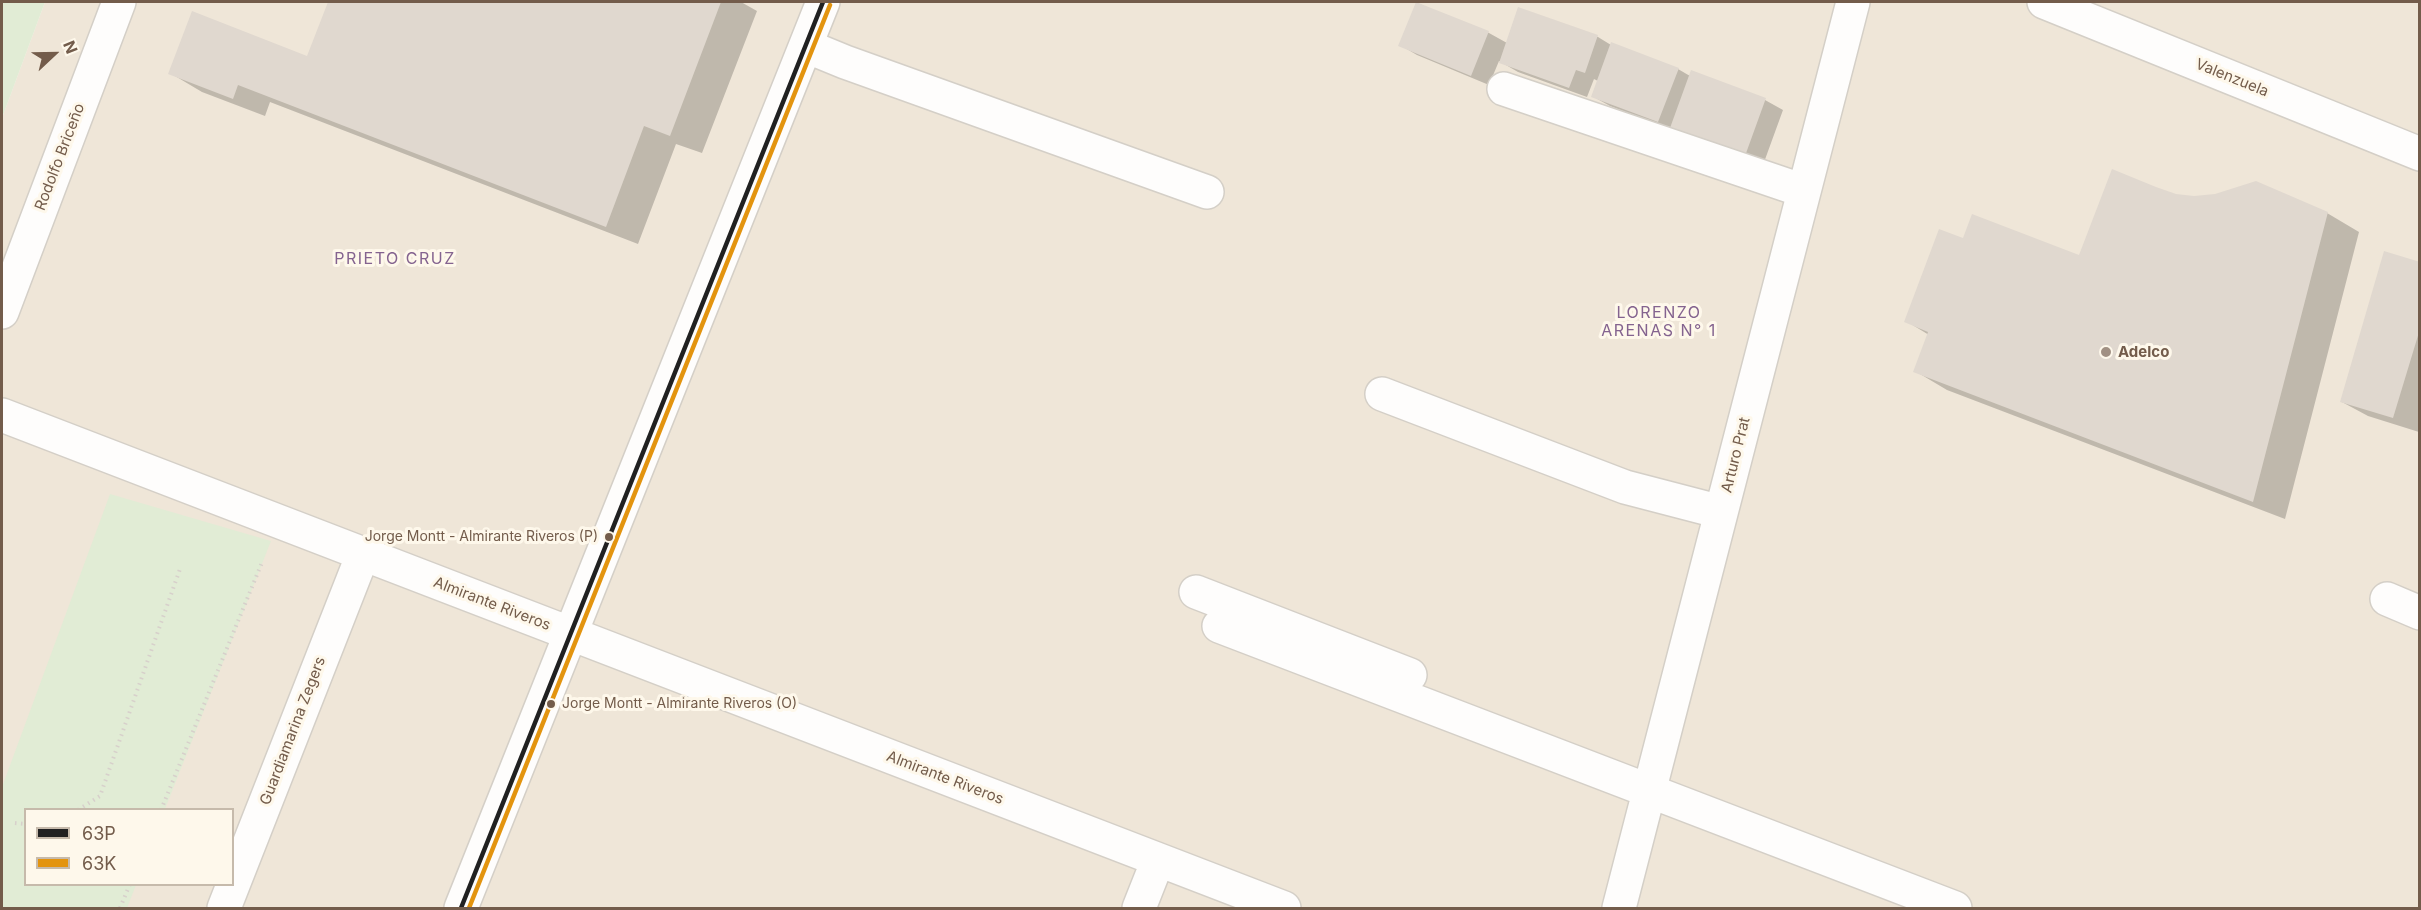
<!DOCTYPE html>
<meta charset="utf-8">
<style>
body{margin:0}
#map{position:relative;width:2421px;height:910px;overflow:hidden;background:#f6f2ea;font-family:Inter,sans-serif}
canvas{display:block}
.frame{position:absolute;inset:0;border:3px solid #735c4b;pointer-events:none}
.legend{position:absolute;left:24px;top:808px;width:210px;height:78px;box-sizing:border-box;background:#fef8eb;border:2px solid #c6baab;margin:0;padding:8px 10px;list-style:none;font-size:18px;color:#735c4b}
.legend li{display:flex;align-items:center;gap:12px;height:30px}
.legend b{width:30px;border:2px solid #c6baab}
.north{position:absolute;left:24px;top:24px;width:60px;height:60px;-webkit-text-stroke:4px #fef8eb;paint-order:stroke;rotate:68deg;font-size:16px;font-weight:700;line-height:24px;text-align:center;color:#735c4b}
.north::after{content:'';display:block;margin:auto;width:21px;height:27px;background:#735c4b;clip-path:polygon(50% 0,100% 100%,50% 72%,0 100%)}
</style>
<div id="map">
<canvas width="2421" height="910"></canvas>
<div class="frame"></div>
<ul class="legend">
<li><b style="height:8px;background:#212121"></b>63P</li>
<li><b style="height:8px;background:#e3940f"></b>63K</li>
</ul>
<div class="north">N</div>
</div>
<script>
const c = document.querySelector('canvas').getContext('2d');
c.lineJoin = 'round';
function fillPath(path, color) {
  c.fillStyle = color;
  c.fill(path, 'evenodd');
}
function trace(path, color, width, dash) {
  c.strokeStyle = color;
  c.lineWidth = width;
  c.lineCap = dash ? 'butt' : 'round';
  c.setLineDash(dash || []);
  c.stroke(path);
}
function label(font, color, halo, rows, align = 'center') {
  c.font = font + ' Inter,sans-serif';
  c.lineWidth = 6;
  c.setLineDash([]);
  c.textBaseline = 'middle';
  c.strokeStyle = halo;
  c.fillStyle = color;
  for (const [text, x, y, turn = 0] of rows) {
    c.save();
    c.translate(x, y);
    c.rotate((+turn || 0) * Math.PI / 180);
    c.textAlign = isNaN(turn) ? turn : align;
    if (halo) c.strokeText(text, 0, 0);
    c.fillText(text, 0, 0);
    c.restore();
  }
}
fillPath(new Path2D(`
 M45 2H2419V908H2V118ZM26 810H232V884H26Z`), '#efe6d8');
fillPath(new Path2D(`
 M2 2H45L2 118Z
 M110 494 271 541 165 809 26 810V884L136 885 127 908H2V787Z`), '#e1ecd5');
fillPath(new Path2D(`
 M329 2H741L757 11 702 153 676 144 638 244 270 102 265 116 202 92 170 73 308 58Z
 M1417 3 1489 33 1507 43 1519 9 1598 37 1611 45 1678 69 1690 76 1765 100 1783 110 1763 165 1610 106 1592 96 1598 81 1594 79 1587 97 1518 72 1499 61 1489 85 1417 55 1400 45Z
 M2176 195 2194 198 2215 195 2327 213 2359 232 2285 519 1947 390 1915 371 1929 335 1906 321 1964 240 2080 257Z
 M2420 263V430L2419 432 2368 416 2342 402Z`), '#0003');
fillPath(new Path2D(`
 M328 2H721L670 136 644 126 606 227 238 85 233 99 168 74 192 11 307 56Z
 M1416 2 1489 31 1471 76 1398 46Z
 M1518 7 1598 35 1585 73 1576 70 1569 88 1499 63Z
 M1611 42 1679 68 1658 122 1591 97Z
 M1691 70 1766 98 1745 156 1670 128Z
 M2112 169 2156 187 2176 194 2194 196 2215 194 2256 181 2328 212 2253 502 1913 372 1928 332 1904 322 1939 229 1963 238 1972 214 2079 255Z
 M2384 251 2420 262V329L2393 418 2340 402Z`), '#e0d8cf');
const minor = new Path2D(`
 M2044 2 2420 154
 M806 46 845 62 1207 192
 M1504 89 1804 191
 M2 312 119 2
 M1382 394 1625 487 1721 512
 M2 415 1284 908
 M1196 592 1410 675
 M2387 599 2420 613
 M1219 626 1955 908
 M224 908 363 554
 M461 908 823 2
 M1139 908 1158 860
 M1619 908 1853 2`);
trace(minor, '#d4cfc7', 36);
trace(new Path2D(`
 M78 810 100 796 180 569
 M161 810 263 560
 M15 823 26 824
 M120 908 130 884`), '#d7d0cb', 4, [1.5, 4.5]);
trace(minor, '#fefdfc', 33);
trace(new Path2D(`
 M461 908 823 2`), '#212121', 4.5);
trace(new Path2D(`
 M469 908 830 5`), '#e3940f', 4.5);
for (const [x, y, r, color] of [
 [2106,352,6,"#a19083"],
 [609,537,5,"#735c4b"],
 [551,704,5,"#735c4b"]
]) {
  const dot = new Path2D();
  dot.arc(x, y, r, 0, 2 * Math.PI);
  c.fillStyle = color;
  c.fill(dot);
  trace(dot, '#fef8eb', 2);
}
label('14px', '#735c4b', '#fef8eb', [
 ["Jorge Montt - Almirante Riveros (P)",598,537],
 ["Jorge Montt - Almirante Riveros (O)",562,704,"left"]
], 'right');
label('15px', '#735c4b', '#fef8eb', [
 ["Valenzuela",2232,78,22],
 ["Rodolfo Briceño",60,157,-69],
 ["Arturo Prat",1736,455,-76],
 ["Almirante Riveros",492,604,21],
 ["Guardiamarina Zegers",293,731,-69],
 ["Almirante Riveros",945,778,21]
]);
label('bold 15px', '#735c4b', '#fef8eb', [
 ["Adelco",2118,352]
], 'left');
c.letterSpacing = '1.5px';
label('16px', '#84638f', '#fef8eb', [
 ["PRIETO CRUZ",395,259],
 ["LORENZO",1659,313],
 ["ARENAS N° 1",1659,331]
]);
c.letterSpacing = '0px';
</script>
